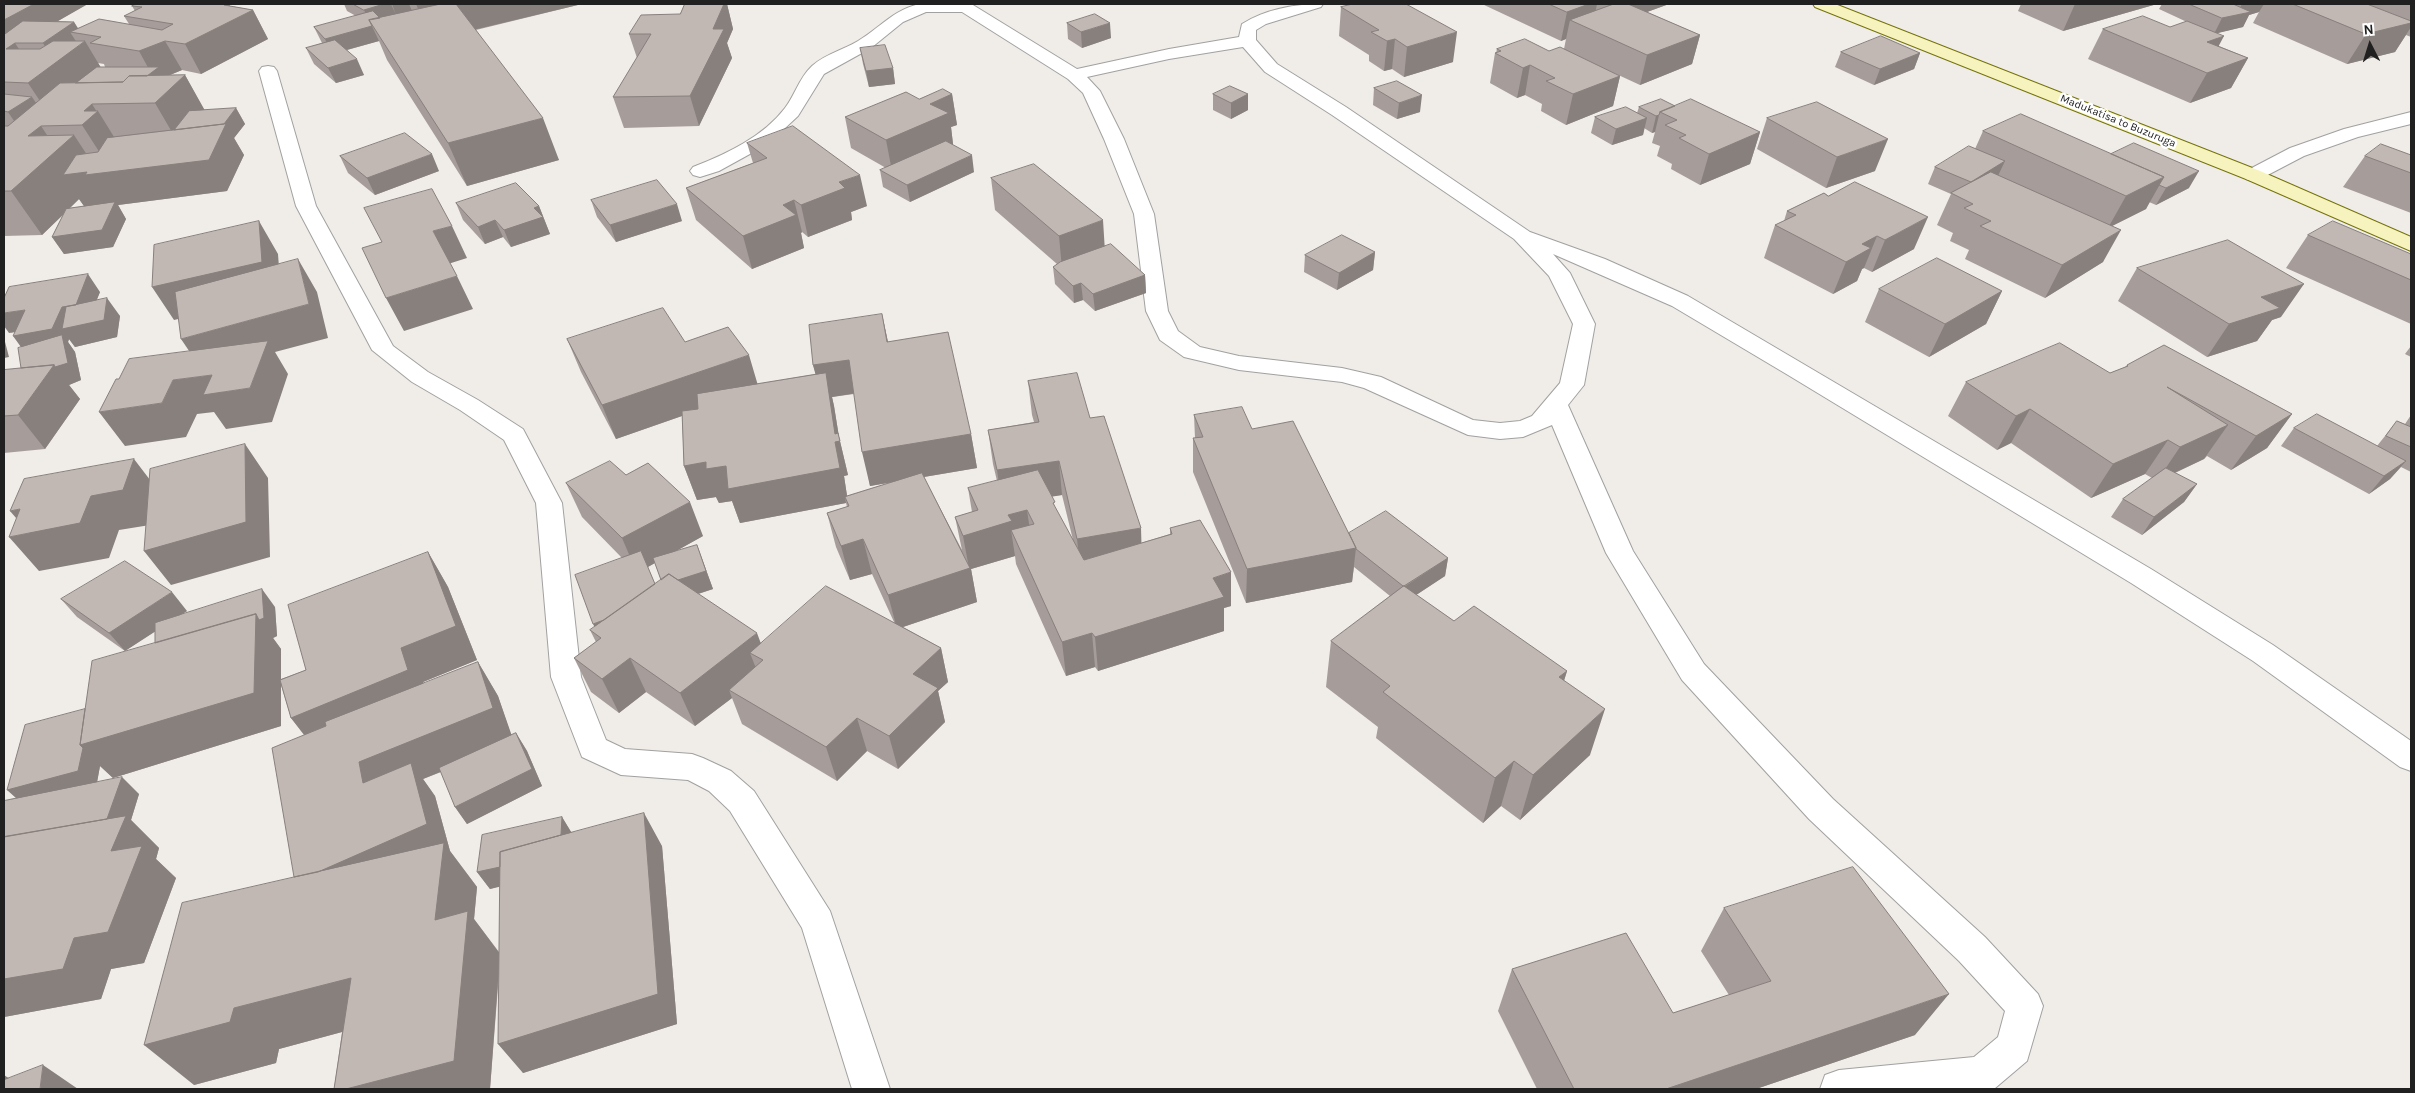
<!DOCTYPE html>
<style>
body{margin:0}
#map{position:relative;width:2415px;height:1093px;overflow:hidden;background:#f0ece7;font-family:Karla,sans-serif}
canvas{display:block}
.frame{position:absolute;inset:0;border:5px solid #202020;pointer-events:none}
.north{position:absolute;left:2345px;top:20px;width:50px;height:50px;-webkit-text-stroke:4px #fff;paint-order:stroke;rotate:355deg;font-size:14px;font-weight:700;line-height:20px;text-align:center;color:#202020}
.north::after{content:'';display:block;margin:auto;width:18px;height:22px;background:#202020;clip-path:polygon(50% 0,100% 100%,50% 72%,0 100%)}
</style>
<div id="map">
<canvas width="2415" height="1093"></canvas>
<div class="frame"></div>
<div class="north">N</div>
</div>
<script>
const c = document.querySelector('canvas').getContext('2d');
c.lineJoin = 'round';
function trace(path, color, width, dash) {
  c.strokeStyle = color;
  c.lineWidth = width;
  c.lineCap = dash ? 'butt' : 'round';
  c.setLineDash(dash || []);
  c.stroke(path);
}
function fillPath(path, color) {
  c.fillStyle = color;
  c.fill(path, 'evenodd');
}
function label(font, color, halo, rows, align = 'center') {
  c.font = font + ' Karla,sans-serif';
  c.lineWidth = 5;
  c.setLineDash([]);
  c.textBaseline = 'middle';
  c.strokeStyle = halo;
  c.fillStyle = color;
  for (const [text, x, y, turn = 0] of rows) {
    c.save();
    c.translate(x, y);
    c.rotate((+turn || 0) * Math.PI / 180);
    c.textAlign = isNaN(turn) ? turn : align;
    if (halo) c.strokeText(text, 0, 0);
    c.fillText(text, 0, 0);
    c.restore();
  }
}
const minor = new Path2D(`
 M919 4 973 5 1077 69 1169 49 1239 37 1242 24C1266 9 1295 4 1323 4L1321 7 1266 24 1256 30V40L1277 64 1346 107 1530 232 1605 259 1688 296 2151 569 2273 645 2411 741V771L2400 767 2253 661 2131 583 1788 375 1672 306 1553 254 1570 273 1595 324 1584 385 1568 405 1633 551 1704 664 1833 799 1985 937 2038 994 2043 1006 2027 1061 1994 1089H1820L1825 1075 1839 1070 1974 1057 1998 1037 2005 1011 1959 961 1809 819 1682 680 1606 553 1552 425 1523 437 1500 439 1468 435 1364 388 1342 382 1239 370 1184 357 1160 340 1146 311 1134 214 1104 139 1083 93 1068 79 962 12H926L903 22 871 48 824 74 798 116 768 144 719 171 700 177 693 175 690 171 693 167C726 154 763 137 785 108 795 95 799 78 812 66 825 54 843 50 858 41 881 27 892 11 919 4ZM1243 47 1265 72 1332 115 1514 239 1549 276 1573 324 1560 383 1532 416 1520 421 1500 423 1473 420 1381 377 1342 368 1239 356 1200 347 1178 331 1168 311 1154 214 1124 139 1100 91 1087 77 1169 59Z
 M268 66 274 67 277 71 316 206 393 346 428 372 478 400 523 429 562 503 581 677 606 740 625 749 692 754 703 758 731 771 754 791 830 911 890 1089H852L802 928 730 811 709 791 688 780 621 775 582 757 551 677 536 503 504 440 460 410 412 382 372 350 296 206 259 71 262 67Z
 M2411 112V124L2358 137 2304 156 2260 179 2253 181 2246 179 2243 175 2246 171 2290 148 2344 129Z`);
const secondary = new Path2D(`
 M1813 4H1835L2260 171 2411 237V251L2246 179 1815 7Z`);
trace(minor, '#a1a1a1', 2);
trace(secondary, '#74730a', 2);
fillPath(minor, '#fff');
fillPath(secondary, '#f7f3be');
fillPath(new Path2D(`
 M4 4H87L58 21 74 22 78 28 129 24 124 16 135 11 132 6H231L253 10 268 39 201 74 182 70 170 75H185L204 110 236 108 245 124 234 138 244 155 227 191 118 205 126 219 113 247 64 254 52 237 63 215 42 235 4 236ZM98 63 104 64 105 67H100ZM79 199 84 206 70 208Z
 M344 4H582L476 30 559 160 467 186 387 60 379 41 347 50 364 75 336 83 314 64 306 48 322 43 314 27 356 16 347 11Z
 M685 4H727L733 29 727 43 732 58 699 126 624 128 613 97 637 58 629 34 680 14Z
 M1482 4H1669L1647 12 1700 35 1692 64 1640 85 1614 73 1620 76 1613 106 1566 125 1541 111 1542 104 1525 95 1517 98 1490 83 1495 53H1496L1497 49 1549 51 1564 49 1566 39 1561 41Z
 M2021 4H2157L2063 31 2018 11Z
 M2162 4H2411V37L2406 35 2395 52 2347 64 2253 23 2259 12 2249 15 2243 27 2217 33 2219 46 2248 58 2231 88 2190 103 2088 59 2103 29 2170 27 2187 22 2159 9Z
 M1341 7 1453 62 1404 77 1392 69 1384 71 1369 61V55L1339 36Z
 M1067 23 1111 38 1082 48 1068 39Z
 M860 48 893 68 895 84 869 87 863 64Z
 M1841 52 1920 53 1914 69 1874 85 1835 67Z
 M1374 88 1420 112 1397 119 1373 105Z
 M952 94 957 125 951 127 953 144 952 145 974 172 910 202 883 187 880 170 886 168 851 148 845 117 919 99Z
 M1213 94H1248V110L1231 119 1213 110Z
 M1675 106 1760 132 1750 164 1700 185 1671 169 1672 164 1657 156 1660 146 1652 143 1655 132 1652 133 1644 128 1643 135 1612 145 1591 133 1595 117 1637 113 1639 107Z
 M1767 118 1875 171 1826 188 1757 149Z
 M1983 131 2189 188 2156 205 2149 202 2146 209 2112 226 2103 262 2045 298 1965 259 1969 250 1950 241 1953 233 1937 225 1951 194 1928 184 1935 167 1975 149Z
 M747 143 867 206 851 212 852 220 808 237 802 232 801 233 804 248 752 269 696 220 686 188 753 163Z
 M2411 155V213L2343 187 2365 156Z
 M340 156 439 171 375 195 348 173Z
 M991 178 1105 246 1145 275 1146 293 1095 311 1083 300 1074 303 1055 284 1053 267 1057 264 995 210Z
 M1824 193 1914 249 1872 272 1864 268 1862 269 1857 281 1833 294 1764 258 1775 225 1784 221 1787 211Z
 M591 200 682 221 616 242 597 217Z
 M456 203 539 206 550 234 511 247 503 237 485 244 463 220Z
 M2308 235 2411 254V324L2286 268Z
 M1375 252 1373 270 1337 290 1304 272 1305 255Z
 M2137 268 2281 317 2272 320 2257 341 2207 357 2118 301Z
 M1879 289 2002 291 1986 324 1929 357 1865 322Z
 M100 292 96 301 120 316 117 337 75 347 69 339 68 342 75 352 81 380 69 385 80 399 45 449 4 453V370L21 368V347L15 332 9 333Z
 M882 314 888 342 971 434 977 468 924 477 962 550 955 517 972 512 968 488 997 481 993 464 988 430 1034 422 1032 415 1028 381 1090 418 1141 543 1170 534V528L1231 606 1224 608V631L1098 671 1095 667 1066 676 1016 564 1015 556 971 569 977 602 903 627 941 648 948 682 938 691 945 722 898 769 867 751 837 781 742 724 732 698 695 726 646 692 619 713 591 692 574 658 596 642 590 630 595 627 622 558 582 517 566 483 626 475 703 536 674 552 697 545 713 589 698 594 761 643 894 622 872 574 850 580 836 547 827 513 847 507 846 503 740 523 732 501 719 503 716 497 697 500 684 466 682 416 616 439 581 372 567 339 685 342 757 384 816 374 813 365ZM854 394 870 486 892 482 847 496 844 476 848 475 839 437 834 406 832 397ZM1062 495 1073 540 1055 508 1052 496ZM655 563 661 580 655 584 648 567Z
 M2411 346V357L2405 354Z
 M2127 365 2292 414 2267 448 2231 470 2207 456 2204 459 2175 473 2197 484 2184 502 2142 535 2111 517 2123 499 2152 478 2145 474 2091 498 2011 443 1997 450 1948 416 1966 382 2110 373 2125 367Z
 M1194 415 1252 429 1349 533 1448 558 1445 576 1416 595 1454 621 1567 671 1564 680 1590 755 1520 820 1501 806 1483 823 1376 738 1378 727 1326 687 1331 641 1390 596 1354 567 1352 582 1246 603 1193 472V438H1195Z
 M2411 415V472L2401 467 2390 479 2369 494 2281 446 2294 428 2377 446 2397 421 2405 424Z
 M428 552 448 587 477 660 423 682 424 684 478 662 498 696 511 735 516 733 527 751 542 786 467 824 455 807 441 772 423 779 435 796 450 851 477 887 474 919 499 952 500 886 490 889 477 872 562 817 571 832 662 846 677 1024 523 1073 499 974 490 1089H334L342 1032 279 1049 276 1063 194 1085 294 877 304 735 291 718 281 685V726L113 778 100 766 97 782 139 794 131 820 159 848 156 859 176 878 144 963 111 969 101 999 4 1017V801L16 798 85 709 155 643V631L125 651 77 617 61 599 187 611 180 615 275 607 277 636 273 638 281 649V679L306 670Z
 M1724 908 1915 1035 1756 1089H1537L1498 1011 1512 969 1673 1013 1729 995 1701 951Z`), '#a69d9a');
fillPath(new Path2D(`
 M34 4H88L58 21 15 43 34 72 4 58V20Z
 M226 4H229L237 18 253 10 268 39 201 74 185 44 224 5Z
 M384 4H391L397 17 369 20 371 25 364 10Z
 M392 4H409L412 11 396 15Z
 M416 4H582L431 40Z
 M724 4H727L733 29 727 43 732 58 699 126 690 96 713 29Z
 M1589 4H1597L1592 29 1570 20 1566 39 1561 41 1567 12Z
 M1609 4H1669L1603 28Z
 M2075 4H2157L2063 31Z
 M2242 4H2264L2259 12 2249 15 2243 27 2214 34 2222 18 2236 15Z
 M74 22 81 34 70 32 79 46 85 41 103 71 48 113 28 83 55 63 43 43Z
 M1110 23 1111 38 1082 48 1081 32Z
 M2411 23V27L2395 52 2347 64 2366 34Z
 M372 26 379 41 332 54 325 39Z
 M1457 32 1453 62 1404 77 1407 47Z
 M1700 35 1692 64 1640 85 1647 55Z
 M2224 36 2208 66 2207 42Z
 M1395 39 1392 69 1384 71 1387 41Z
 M165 41 182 70 165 77 131 89 151 73 139 51Z
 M1920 53 1914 69 1874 85 1880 69Z
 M2248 58 2231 88 2190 103 2207 73Z
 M357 59 364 75 336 83 328 68Z
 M1530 65 1525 95 1517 98 1523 68Z
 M893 68 895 84 869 87 866 71Z
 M185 75 208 116 176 139 155 103Z
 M1620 76 1613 106 1566 125 1573 94Z
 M952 94 957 125 951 127 953 144 892 171 886 140 930 104Z
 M1248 94V110L1231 119V103Z
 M1422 95 1420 112 1397 119 1399 103Z
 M32 97 51 125 41 126 57 150 74 135 99 173 214 137 236 108 245 124 234 138 244 155 227 191 118 205 126 219 113 247 64 254 52 237 84 206 79 199 42 235 11 191 29 143 8 112Z
 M92 104 97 112 98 111 124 153 109 167 82 125 84 111Z
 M1659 115 1655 132 1652 133 1656 116Z
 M543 118 559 160 467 186 448 143Z
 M1647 118 1643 135 1612 145 1616 129Z
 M1760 132 1750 164 1700 185 1709 154Z
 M1888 139 1875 171 1826 188 1837 157Z
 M432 154 439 171 375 195 367 178Z
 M972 155 974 172 910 202 907 185Z
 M2005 161 1997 178 1971 182Z
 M2199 171 2189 188 2156 205 2166 188Z
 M860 175 867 206 851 212 852 220 808 237 801 205 839 182Z
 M2164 177 2146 209 2108 228 2126 196Z
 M794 200 802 232 801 233 804 248 752 269 743 236 783 205Z
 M677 204 682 221 616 242 610 225Z
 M539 206 550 234 511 247 504 230 534 208Z
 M1928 217 1914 249 1872 272 1885 240Z
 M495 220 503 237 485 244 478 227Z
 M1103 220 1105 252 1062 269 1059 236Z
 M259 221 278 254 281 295 174 320 152 287Z
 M452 226 467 258 448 264 433 231Z
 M2121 230 2103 262 2045 298 2062 265Z
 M1877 236 1864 268 1862 269 1857 281 1833 294 1846 262 1862 244Z
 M1375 252 1373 270 1337 290 1339 273Z
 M298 259 317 292 328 338 275 352 288 374 272 422 226 429 214 412 197 414 186 437 125 446 99 412 162 403 173 380 212 375 223 392 250 388 262 356 204 373 181 339 309 304Z
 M88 274 100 292 88 322 107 298 120 316 117 337 75 347 69 339 68 342 75 352 81 380 69 385 80 399 45 449 18 415 54 365 68 363 26 354 13 336 62 307Z
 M1145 275 1146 293 1095 311 1093 294Z
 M457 276 473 309 404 331 386 298Z
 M1081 283 1083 300 1074 303 1073 286Z
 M2304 284 2281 317 2272 320 2257 341 2207 357 2229 324 2261 297Z
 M2002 291 1986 324 1929 357 1945 324Z
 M25 310 38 328 9 333 4 326V313Z
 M882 314 889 347 887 342Z
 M4 338 9 357 4 358Z
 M749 355 759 389 616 439 602 405Z
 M849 360 857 393 832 397 834 406 839 437 848 475 844 476 848 502 845 497 846 503 740 523 732 501 719 503 716 497 697 500 684 466 706 462 726 466 822 399 813 365Z
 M2030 409 2011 443 1997 450 2016 416Z
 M2292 414 2267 448 2231 470 2256 436Z
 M2228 425 2204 459 2157 481 2180 447Z
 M971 434 977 468 870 486 862 452Z
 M2168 440 2145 474 2091 498 2113 464Z
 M245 444 268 478 270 557 171 585 144 551Z
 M134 459 160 493 150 525 119 530 109 558 39 571 9 537 29 533 10 511 91 496Z
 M1059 461 1062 495 1002 505 997 470Z
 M2406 461 2390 479 2369 494 2384 476Z
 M2197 484 2184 502 2142 535 2154 517Z
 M690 502 703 536 637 573 622 538Z
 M1027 510 1032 544 1011 530 1015 556 971 569 977 602 897 629 888 595 969 568 963 536 1008 515Z
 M1141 528 1142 562 1081 573 1077 539Z
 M863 539 872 574 850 580 841 546Z
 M697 545 713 589 670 603 662 584Z
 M1356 548 1352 582 1246 603 1247 569Z
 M428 552 448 587 477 660 423 682 431 703 317 751 291 718 401 648Z
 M1448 558 1445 576 1401 605 1404 587Z
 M1231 572V606L1224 608V631L1098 671 1095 637 1213 578Z
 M262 589 275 607 277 636 273 638 281 649V726L113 778 100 766 96 788 26 807 7 790 256 614Z
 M172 592 187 611 125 651 109 633Z
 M662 599 600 637 593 624Z
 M757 633 770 668 763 660 750 653 759 676 729 690 732 698 695 726 680 693Z
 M1092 633 1095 667 1066 676 1062 642Z
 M941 648 948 682 938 691 945 722 898 769 889 736 913 674Z
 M630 658 646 692 619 713 602 679Z
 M478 662 498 696 514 742 423 779 435 796 450 851 477 887 474 919 500 954 490 1089H346L454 1061 295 882 359 762Z
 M1567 671 1553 717 1559 677Z
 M1605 709 1590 755 1520 820 1533 775Z
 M857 718 867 751 837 781 826 747Z
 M516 733 527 751 542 786 467 824 455 807Z
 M1514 761 1501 806 1483 823 1495 778Z
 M122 777 139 794 131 820 159 848 156 859 176 878 144 963 111 969 101 999 4 1017V868Z
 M644 813 662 846 677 1024 523 1073 498 1044Z
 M562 817 573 835 570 870 490 889 477 872Z
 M351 978 390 1019 279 1049 276 1063 194 1085 144 1045 234 1008Z
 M1949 994 1915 1035 1756 1089H1666Z
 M43 1065 78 1089H40Z
 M4 1075 25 1089H4Z`), '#87807d');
const building = new Path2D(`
 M4 4H34L4 20Z
 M136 4H226L224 5 253 10 185 44 165 41 139 51 90 43 101 37 70 32 99 19 162 30 173 24 124 16 142 7 132 6Z
 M353 4H384L364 10Z
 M441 4H456L543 118 448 143 369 20Z
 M685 4H724L713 29H724L690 96 613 97 651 34H629L641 15 680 14Z
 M1353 4H1406L1457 32 1407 47 1395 39 1387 41 1371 32 1379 30 1341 7Z
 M1549 4H1589L1567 12Z
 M1614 4H1628L1700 35 1647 55 1570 20Z
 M2189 4H2233L2251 12 2222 18Z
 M2293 4H2367L2411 21V23L2366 34Z
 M373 11 380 18 369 20 372 26 325 39 314 27Z
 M1095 14 1110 23 1081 32 1067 23Z
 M2143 16 2170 27 2187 21 2224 36 2207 42 2248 58 2207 73 2103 29Z
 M23 21 74 22 43 43H15L6 49H40L53 41H85L28 83 4 82V35Z
 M1881 36 1920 53 1880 69 1841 52Z
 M1525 39 1549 51 1560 47 1620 76 1573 94 1546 81 1555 78 1530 65 1523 68 1495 53 1501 51 1497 49Z
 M335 40 357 59 328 68 306 48Z
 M885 45 893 68 866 71 860 48Z
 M97 67H159L147 76H129L123 82 76 83Z
 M185 75 155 103 92 104 84 111H98L82 125 41 126 28 136 74 135 11 191H4V126H8L60 83 123 82 129 76Z
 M1397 81 1422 95 1399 103 1374 88Z
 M1230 86 1248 94 1231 103 1213 94Z
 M943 89 952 94 930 104 949 113 886 140 845 117 906 92 919 99Z
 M4 94 32 97 8 112 4 111Z
 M1661 99 1675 106 1660 112 1659 115 1656 116 1639 107Z
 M1691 99 1760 132 1709 154 1679 138 1686 135 1665 125 1677 120 1660 112Z
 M1817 102 1888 139 1837 157 1767 118Z
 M1626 107 1647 118 1616 129 1595 117Z
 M236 108 224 124 174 130 189 111Z
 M2021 114 2164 177 2126 196 1983 131Z
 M226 124 209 160 85 175 87 172 63 175 76 155 98 152 107 138Z
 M793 126 860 175 839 182 845 188 801 205 794 200 783 205 796 215 743 236 686 188 767 158 747 143Z
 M405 133 432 154 367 178 340 156Z
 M946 141 972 155 907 185 880 170Z
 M2134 143 2199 171 2166 188 2159 185 2164 177 2111 154Z
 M2381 144 2411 155V173L2365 156Z
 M1969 146 2005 161 1971 182 1935 167Z
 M1034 164 1103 220 1059 236 991 178Z
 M1991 172 2121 230 2062 265 1980 226 1991 221 1964 208 1973 204 1951 193Z
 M657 180 677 204 610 225 591 200Z
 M1855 182 1928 217 1885 240 1877 236 1862 244 1871 248 1846 262 1775 225 1796 215 1787 211 1824 193 1828 196Z
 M516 183 539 206 534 208 543 217 504 230 495 220 478 227 456 203Z
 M432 189 452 226 433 231 457 276 386 298 362 248 382 242 364 208Z
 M115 202 102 230 52 237 66 209Z
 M259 221 262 262 152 287 154 245Z
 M2333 221 2411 254V280L2308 235Z
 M1342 235 1375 252 1339 273 1305 255Z
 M2228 240 2304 284 2261 297 2280 308 2229 324 2137 268Z
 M1111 244 1145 275 1093 294 1081 283 1073 286 1053 267 1060 262Z
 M1937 258 2002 291 1945 324 1879 289Z
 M298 259 309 304 181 339 175 292Z
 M88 274 76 305 62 307 52 329 13 336 25 310 4 313V298L9 287Z
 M107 298 104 320 62 329 66 307Z
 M663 308 685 342 728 327 749 355 602 405 567 339Z
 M882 314 887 342 948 332 971 434 862 452 849 360 813 365 809 325Z
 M62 335 68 363 55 367 54 365 21 368 18 348Z
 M268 341 250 388 203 395 212 375 173 380 162 403 99 412 116 379H119L129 359Z
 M2060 343 2110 373 2128 366 2127 365 2164 345 2292 414 2256 436 2167 387 2228 425 2180 447 2168 440 2113 464 2030 409 2016 416 1966 382Z
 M54 365 18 415 4 416V370Z
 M826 373 835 434 838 433 840 441 835 442 840 468 728 489 726 466 706 469V462L684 466 682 411 698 409 697 394Z
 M1077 373 1090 418 1104 416 1141 528 1077 539 1059 461 997 470 988 430 1039 422 1028 381Z
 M1242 407 1252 429 1293 421 1356 548 1247 569 1193 438 1203 437 1194 415Z
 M2317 414 2406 461 2384 476 2294 428Z
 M2397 421 2411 427V447L2386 436Z
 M245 444 246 522 144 551 150 469Z
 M134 459 123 490 91 496 80 523 9 537 20 509 10 511 24 479Z
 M610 461 626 475 648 463 690 502 622 538 566 483Z
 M2166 468 2197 484 2154 517 2123 499Z
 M1038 470 1055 502 1053 503 1084 560 1172 534 1170 528 1200 520 1231 572 1213 578 1224 597 1095 637 1092 633 1062 642 1011 530 1034 524 1027 510 1008 515 1012 521 963 536 955 517 978 510 968 488Z
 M922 473 970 568 888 595 863 539 841 546 827 513 849 506 845 497Z
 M1386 511 1448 558 1404 586H1403L1356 549V548L1349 533Z
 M697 545 706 571 678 580 669 574 661 580 653 558Z
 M641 551 655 584 604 620 593 624 575 575Z
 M428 552 456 626 401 648 408 670 291 718 280 680 306 670 288 605Z
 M125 561 172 592 109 633 61 599Z
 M669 574 757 633 680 693 630 658 602 679 574 658 601 638 590 630Z
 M826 586 941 648 913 674 938 688 889 736 857 718 826 747 729 690 763 660 750 653Z
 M1404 586 1454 621 1474 606 1567 671 1559 677 1605 709 1533 775 1514 761 1495 778 1383 692 1390 686 1331 641Z
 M262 589 264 618 259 620 256 614 155 643V623Z
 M256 614 254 693 80 745 92 661Z
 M478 662 493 708 359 762 363 783 411 763 427 824 318 872 294 877 272 748 326 726 325 722Z
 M85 709 80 745 83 748 78 771 7 790 25 725Z
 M516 733 532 769 455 807 439 768Z
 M122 777 107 819 4 837V801Z
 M644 813 658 994 498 1044 500 852Z
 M126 816 111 851 142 846 108 932 74 938 63 969 4 979V837Z
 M562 817 561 835 500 852V867L477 872 482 835Z
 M444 843 435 920 468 911 454 1061 346 1089H334L351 978 234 1008 230 1022 144 1045 182 903Z
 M1853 867 1949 994 1666 1089H1574L1512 969 1626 933 1673 1013 1771 981 1724 908Z
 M43 1065 40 1089H4V1080Z`);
fillPath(building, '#c1b7b3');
trace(building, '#87807d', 1);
label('11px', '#202020', '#fff', [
 ["Madukatisa to Buzuruga",2118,121,22]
]);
</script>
